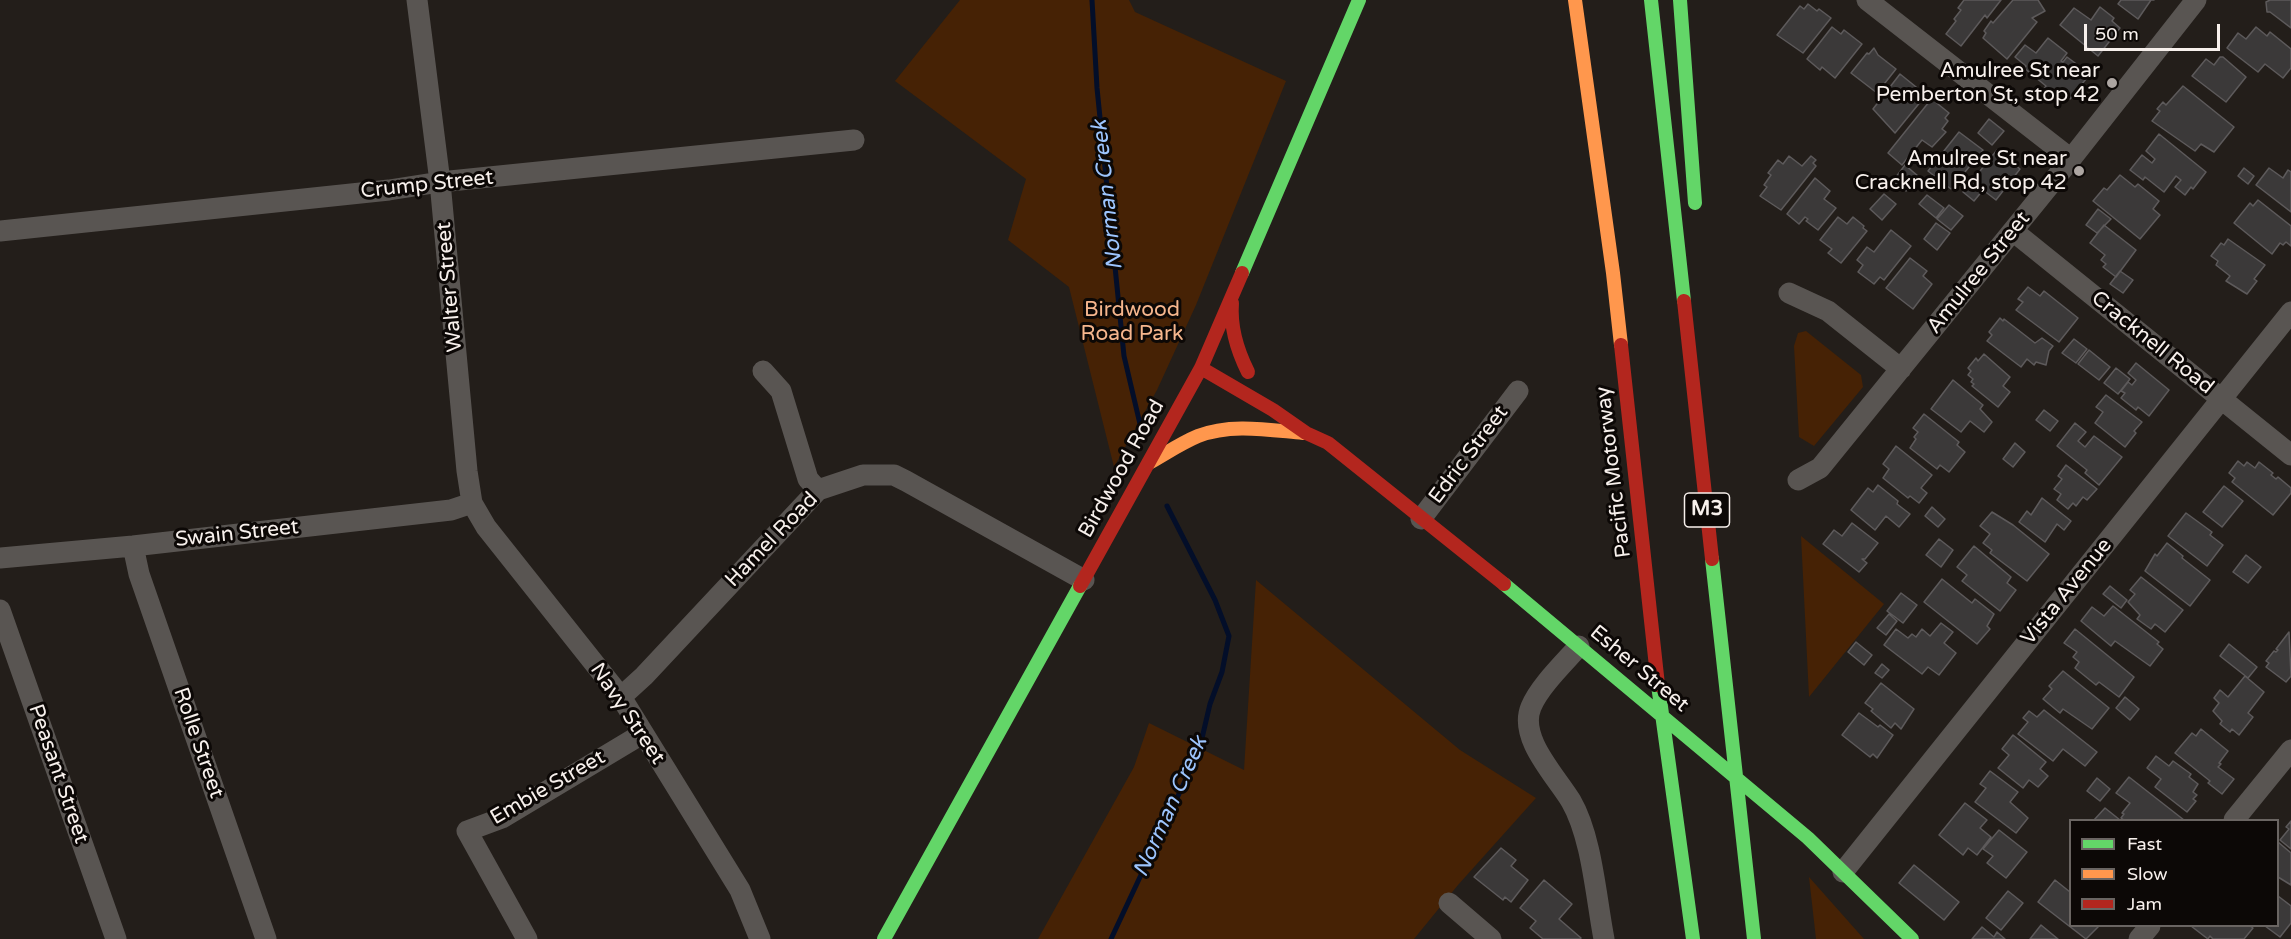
<!DOCTYPE html>
<style>
body{margin:0}
#map{position:relative;width:2291px;height:939px;overflow:hidden;background:#231e1a;font-family:"Varela Round",sans-serif}
canvas{display:block}
.legend{position:absolute;left:2069px;top:819px;width:210px;height:108px;box-sizing:border-box;background:#0c0806;border:2px solid #6a6562;margin:0;padding:8px 10px;list-style:none;font-size:18px;color:#f7f0ec}
.legend li{display:flex;align-items:center;gap:12px;height:30px}
.legend b{width:30px;border:2px solid #6a6562}
.scale{position:absolute;left:2084px;top:24px;width:136px;height:27px;box-sizing:border-box;border:3px solid #f7f0ec;border-top:0;padding-left:8px;font-size:18px;line-height:21px;white-space:nowrap;color:#f7f0ec;-webkit-text-stroke:4px #0c0806;paint-order:stroke}
</style>
<div id="map">
<canvas width="2291" height="939"></canvas>
<ul class="legend">
<li><b style="height:8px;background:#63d668"></b>Fast</li>
<li><b style="height:8px;background:#ff974d"></b>Slow</li>
<li><b style="height:8px;background:#b3261e"></b>Jam</li>
</ul>
<div class="scale">50 m</div>
</div>
<script>
const c = document.querySelector('canvas').getContext('2d');
c.lineJoin = 'round';
function fillPath(path, color) {
  c.fillStyle = color;
  c.fill(path, 'evenodd');
}
function trace(path, color, width, dash) {
  c.strokeStyle = color;
  c.lineWidth = width;
  c.lineCap = dash ? 'butt' : 'round';
  c.setLineDash(dash || []);
  c.stroke(path);
}
function label(font, color, halo, rows, align = 'center') {
  c.font = font + ' "Varela Round",sans-serif';
  c.lineWidth = 6;
  c.setLineDash([]);
  c.textBaseline = 'middle';
  c.strokeStyle = halo;
  c.fillStyle = color;
  for (const [text, x, y, turn = 0] of rows) {
    c.save();
    c.translate(x, y);
    c.rotate((+turn || 0) * Math.PI / 180);
    c.textAlign = isNaN(turn) ? turn : align;
    if (halo) c.strokeText(text, 0, 0);
    c.fillText(text, 0, 0);
    c.restore();
  }
}
fillPath(new Path2D(`
 M960 0H1129L1135 12 1286 81 1196 305 1157 390 1114 467 1069 287 1008 240 1026 179 895 81Z
 M1806 331 1861 375 1863 387 1814 446 1799 437 1794 346 1798 333Z
 M1801 536 1884 604 1809 697Z
 M1256 580 1460 750 1536 798 1458 885 1414 939H1038L1134 767 1149 723 1244 770Z
 M1809 877 1864 939H1816Z`), '#462205');
trace(new Path2D(`
 M1092 0 1097 88 1124 356 1140 424
 M1111 939 1199 751 1210 704 1222 672 1229 636 1215 600 1167 506`), '#030e29', 5);
const building = new Path2D(`
 M1964 0H2001L1987 18 1985 15 1961 46 1946 34 1956 21 1954 19 1961 10 1958 8Z
 M2013 0H2038L2045 11 2032 18 2037 22 2007 59 1983 38 1986 33 1984 31 1991 21 1993 23Z
 M2121 0H2154H2151L2138 19 2118 4Z
 M2270 0H2291V28L2270 12H2267L2266 2Z
 M1808 4 1817 11 1819 9 1831 18 1803 53 1777 35 1800 6 1804 9Z
 M2100 7 2114 18 2112 21 2120 28 2098 56 2060 25 2074 8 2091 20Z
 M1832 27 1841 34 1844 30 1862 44 1835 78 1822 67 1820 70 1807 59Z
 M2256 27 2267 36 2270 32 2291 49V68L2283 78 2265 64 2258 72 2227 48 2238 33 2246 39Z
 M2048 38 2067 53 2061 61 2063 62 2067 57 2090 74 2070 99 2062 93 2057 99 2044 89 2046 86 2024 68 2026 66 2015 57 2025 45 2036 53Z
 M1874 48 1878 55 1896 69 1877 93 1851 73 1867 53 1869 54Z
 M2220 57H2223L2246 77 2226 102 2192 76 2206 59 2214 65Z
 M1900 74 1926 95 1895 133 1873 109Z
 M2183 86 2234 127 2214 152 2201 144 2195 151 2152 121 2160 111 2157 109 2163 102 2166 105Z
 M1933 100 1949 113 1945 118 1948 121 1942 129 1946 132 1932 147 1922 140 1902 165 1888 153 1929 102Z
 M1989 119 2004 131 1992 145 1978 133Z
 M1959 132 1983 150 1951 189 1928 171Z
 M2159 134 2206 172 2193 189 2191 187 2185 195 2175 187 2181 180 2176 176 2164 192 2145 177 2143 180 2130 170 2142 155 2152 163 2155 159 2146 151Z
 M1997 150 2020 169 1996 200 1983 190 1974 201 1963 192Z
 M1789 156 1802 166 1811 156 1816 160 1813 163 1816 166 1781 210 1760 196 1767 187 1764 185 1771 175 1768 173 1778 160 1783 164Z
 M1905 165 1918 176 1906 191 1893 181Z
 M2244 168 2254 176 2248 184 2238 176Z
 M2269 168 2283 178 2288 170 2291 172V212L2256 185Z
 M2120 175 2135 187 2138 184 2159 201 2153 209 2160 215 2140 239 2093 201 2104 188 2107 190Z
 M1815 178 1830 191 1824 199 1836 208 1818 230 1806 221 1808 219 1805 217 1799 224 1787 214Z
 M1884 194 1896 204 1882 220 1870 209Z
 M1927 195 1944 208 1936 218 1919 204Z
 M2258 200 2291 226V246L2286 242 2283 245 2280 243 2272 254 2234 223 2250 203 2253 206Z
 M1949 205 1963 216 1951 230 1937 219Z
 M2098 209 2111 219 2097 233 2086 225Z
 M1838 217 1847 224 1853 217 1864 226 1863 228 1867 231 1841 263 1828 253 1832 249 1820 240Z
 M1936 223 1950 233 1937 250 1924 239Z
 M2104 225 2136 250 2116 277 2103 267 2106 264 2101 260 2105 255 2090 243Z
 M1891 230 1911 246 1884 280 1880 277 1874 284 1858 272 1863 265 1857 260 1867 247 1874 252Z
 M2228 239 2265 265 2254 279 2257 281 2247 294 2226 281 2230 276 2216 265 2218 261 2211 256 2221 243 2224 245Z
 M1910 258 1927 271 1923 276 1932 284 1913 309 1886 288Z
 M2120 271 2133 280 2123 293 2110 284Z
 M2028 287 2040 296 2044 291 2078 318 2059 342 2016 310 2023 302 2018 299Z
 M2000 318 2003 321 2004 319 2035 343 2042 338 2053 346 2049 351 2046 365 2036 362 2034 365 2027 359 2021 367 1987 341 1992 335 1989 332Z
 M2074 339 2087 349 2076 363 2062 353Z
 M2089 350 2110 367 2099 380 2078 364Z
 M1984 354 2010 377 2003 386 2010 392 1998 407 1972 386 1974 384 1971 382 1973 379 1968 375 1971 371 1968 368 1976 358 1978 361Z
 M2136 363 2169 390 2149 416 2138 407 2136 410 2121 398 2125 393 2121 391 2128 382 2132 385 2136 380 2128 373Z
 M2116 368 2130 379 2118 394 2104 383Z
 M1953 380 1983 405 1980 409 1992 422 1984 432 1970 421 1961 432 1931 409Z
 M2106 395 2142 422 2134 431 2136 433 2125 447 2095 423 2103 412 2096 407Z
 M2044 410 2058 421 2050 431 2036 420Z
 M1924 414 1959 442 1957 445 1965 452 1949 472 1940 465 1937 469 1910 448 1916 439 1914 437 1918 432 1913 428Z
 M2075 423 2086 432 2078 441 2085 447 2094 436 2122 457 2099 485 2085 473 2087 470 2057 446Z
 M2015 443 2025 452 2013 467 2003 459Z
 M1896 446 1932 475 1921 488 1927 493 1919 503 1910 496 1908 498 1883 478 1889 469 1883 464Z
 M2238 461 2244 466 2247 462 2255 468 2259 462 2273 473 2271 475 2276 479 2278 477 2291 488V493L2273 515 2232 482 2235 478 2229 473Z
 M2066 465 2097 489 2087 500 2083 497 2076 506 2073 503 2068 509 2057 500 2061 494 2054 489 2062 479 2058 476Z
 M1878 485 1898 501 1897 504 1910 514 1899 527 1886 516 1875 530 1851 510 1868 488 1873 492Z
 M2224 486 2243 501 2222 527 2203 512Z
 M2042 498 2071 521 2064 530 2057 524 2045 542 2019 522 2027 511 2031 515Z
 M1932 507 1945 519 1938 527 1925 516Z
 M1992 512 2013 525 2049 554 2027 581 1990 553 1992 550 1983 543 1990 534 1980 526Z
 M2186 513 2212 532 2210 535 2223 545 2207 566 2168 536Z
 M1852 523 1878 543 1865 559H1862L1867 563 1859 572 1823 544 1834 530 1842 536Z
 M1939 539 1953 550 1941 567 1926 555Z
 M2167 543 2183 556 2182 558 2210 580 2190 606 2145 571 2155 554 2157 556Z
 M1974 546 2011 577 2007 583 2016 590 2000 611 1962 581 1967 575 1957 567Z
 M2246 555 2261 567 2248 583 2233 572Z
 M2141 577 2183 610 2165 632 2155 624 2151 629 2137 619 2140 615 2128 602 2135 594 2130 590Z
 M1942 579 1972 603 1975 599 1994 614 1987 626 1990 629 1977 644 1924 602Z
 M2110 586 2127 600 2121 608 2103 594Z
 M1901 593 1917 605 1903 623 1887 611Z
 M2113 606 2159 642 2157 644 2163 649 2150 666 2115 641 2111 646 2081 621 2092 607 2104 616Z
 M1889 614 1897 621 1886 635 1877 628Z
 M1941 623 1953 632 1944 643 1956 653 1939 675 1928 667 1922 674 1884 645 1896 629 1908 638 1912 634 1916 637 1922 629 1930 636Z
 M2075 629 2134 677 2119 697 2099 682 2096 685 2075 668 2079 662 2073 657 2077 652 2064 643Z
 M2289 632 2291 676 2286 682 2266 667 2269 663 2266 661 2274 651 2276 652 2278 650 2276 649Z
 M1856 642 1872 655 1864 665 1848 652Z
 M2229 644 2257 667 2248 678 2220 656Z
 M1882 664 1889 670 1882 678 1875 673Z
 M2063 671 2109 708 2092 729 2063 709 2060 713 2043 699 2052 689 2049 686Z
 M2245 676 2264 692 2248 713 2253 717 2239 735 2232 729 2230 732 2220 724 2222 721 2213 711 2219 703 2214 698 2220 690 2228 697Z
 M1881 683 1914 709 1901 729 1895 723 1891 728 1871 711 1873 709 1865 703Z
 M2125 697 2139 709 2130 720 2116 708Z
 M2044 710 2097 752 2085 766 2063 749 2053 761 2018 734 2028 722 2023 718 2029 711 2037 717Z
 M1859 713 1878 727 1880 725 1893 735 1877 758 1873 754 1870 757 1842 735Z
 M2201 729 2228 751 2219 763 2221 764 2218 767 2234 779 2222 794 2208 783 2210 781 2175 753 2192 733 2196 736Z
 M2013 735 2046 762 2040 769 2048 776 2038 787 2029 780 2023 788 1998 768 2009 755 2002 749Z
 M2156 756 2169 766 2173 761 2191 774 2189 777 2198 784 2193 792 2197 795 2193 799 2196 801 2187 812 2155 787 2161 779 2147 768Z
 M1990 771 2018 792 2010 802 2028 818 2016 833 1975 802 1986 788 1980 784Z
 M2129 777 2184 820H2124L2121 818 2124 814 2122 813 2130 803 2116 793Z
 M2097 778 2110 789 2100 801 2087 791Z
 M1965 803 1987 820 1980 828 1991 837 1977 855 1968 848 1963 855 1939 835Z
 M2105 808 2120 820H2094Z
 M2291 821V849L2280 840 2289 829 2286 827Z
 M1999 830 2027 852 2006 878 1987 863 1993 856 1983 849Z
 M2278 842 2291 853V885L2278 877Z
 M1501 848 1516 860 1511 866 1528 880 1511 902 1505 897 1503 900 1474 877Z
 M1914 865 1959 902 1944 920 1899 883Z
 M1544 880 1572 904 1559 919 1581 938 1580 939H1543L1530 928 1536 921 1520 908Z
 M2055 880 2070 892V926H2099L2086 939 2038 902Z
 M2008 891 2023 903 2001 930 1986 918Z
 M2278 896 2291 906V923L2280 937 2265 926H2278Z
 M2041 925 2058 939H2030Z
 M2191 926H2250L2253 928 2244 939H2213L2210 936 2208 939Z
 M1982 927 1994 937 1997 932 2005 939H1972Z`);
fillPath(building, '#3b3939');
trace(building, '#5d5a5b', 1.5);
trace(new Path2D(`
 M417 0 440 182 467 471 472 503 486 527 621 697 740 890 760 939
 M1867 0 2071 159
 M0 231 389 190 440 182 854 140
 M2013 231 2291 455
 M1789 293 1828 311 1901 369
 M763 371 781 391 808 479 818 490
 M1798 480 1820 468 2071 159 2196 0
 M1421 519 1518 391
 M133 546 139 574 266 939
 M0 558 133 546 451 510 472 503
 M0 610 116 939
 M1579 646C1564 663 1539 687 1531 707 1518 738 1556 776 1571 801 1592 837 1596 898 1604 939
 M621 697 644 676 818 490 863 475H894L906 481 1084 580
 M2234 820 2291 750
 M1843 872 2291 312
 M1449 903 1491 939
 M527 939 467 831 502 818 642 734
 M2139 939 2150 926`), '#595552', 21);
trace(new Path2D(`
 M1651 0 1684 301
 M1680 0 1695 203
 M1242 273 1359 0
 M1712 559 1754 939
 M1504 584 1808 838 1912 939
 M1658 685 1693 939
 M884 939 1080 586`), '#63d668', 14);
trace(new Path2D(`
 M1575 0 1613 273 1621 345
 M1149 463C1165 454 1181 443 1198 436 1231 423 1269 430 1303 433`), '#ff974d', 14);
trace(new Path2D(`
 M1684 301 1712 559
 M1232 303C1230 328 1237 350 1248 372
 M1621 345 1658 685
 M1201 368 1273 410 1306 433 1328 443 1504 584
 M1080 586 1201 368 1242 273`), '#b3261e', 14);
for (const [x, y, r, color] of [
 [2112,83,6,"#ada6a2"],
 [2079,171,6,"#ada6a2"]
]) {
  const dot = new Path2D();
  dot.arc(x, y, r, 0, 2 * Math.PI);
  c.fillStyle = color;
  c.fill(dot);
  trace(dot, '#0c0806', 2);
}
for (const [x, y, w] of [
 [1707,510,45]
]) {
  const box = new Path2D();
  box.roundRect(x - w / 2, y - 17, w, 34, 4.5);
  c.fillStyle = '#0c0806';
  c.fill(box);
  trace(box, '#f7f0ec', 1.5);
}
label('bold 20px', '#f7f0ec', null, [
 ["M3",1707,510]
]);
label('21px', '#f7f0ec', '#0c0806', [
 ["Amulree St near",2100,71],
 ["Pemberton St, stop 42",2100,95],
 ["Amulree St near",2067,159],
 ["Cracknell Rd, stop 42",2067,183]
], 'right');
label('21px', '#f7f0ec', '#0c0806', [
 ["Crump Street",427,185,-6],
 ["Amulree Street",1979,273,-51],
 ["Walter Street",450,287,-95],
 ["Cracknell Road",2152,343,39],
 ["Edric Street",1469,455,-53],
 ["Birdwood Road",1122,469,-61],
 ["Pacific Motorway",1614,472,-97],
 ["Swain Street",237,534,-6],
 ["Hamel Road",772,540,-46],
 ["Vista Avenue",2067,592,-51],
 ["Esher Street",1639,669,40],
 ["Navy Street",627,714,56],
 ["Rolle Street",198,743,71],
 ["Peasant Street",58,774,71],
 ["Embie Street",548,788,-30]
]);
label('21px', '#f6b68d', '#0c0806', [
 ["Birdwood",1132,310],
 ["Road Park",1132,334]
]);
label('italic 22px', '#9dc5fe', '#0c0806', [
 ["Norman Creek",1108,195,-96],
 ["Norman Creek",1171,807,-66]
]);
</script>
